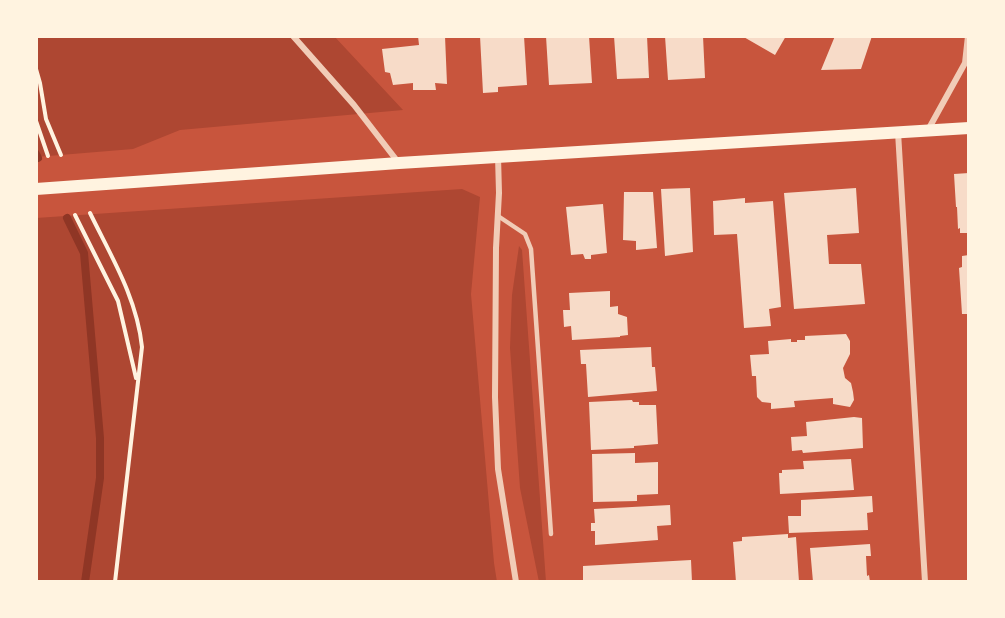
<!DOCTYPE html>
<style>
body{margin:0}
#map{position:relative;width:1005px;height:618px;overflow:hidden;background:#c8553d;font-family:"DejaVu Sans",sans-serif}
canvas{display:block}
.frame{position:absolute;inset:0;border:38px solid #fff3e0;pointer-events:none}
</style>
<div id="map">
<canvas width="1005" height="618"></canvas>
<div class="frame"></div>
</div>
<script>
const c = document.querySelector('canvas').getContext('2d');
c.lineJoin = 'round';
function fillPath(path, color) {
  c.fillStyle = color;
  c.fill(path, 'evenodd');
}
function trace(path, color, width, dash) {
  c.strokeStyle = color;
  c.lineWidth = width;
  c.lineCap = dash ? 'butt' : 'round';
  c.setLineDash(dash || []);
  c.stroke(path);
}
fillPath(new Path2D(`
 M36 36H334L403 110 180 130 133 149 36 157Z
 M462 189 480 197 471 294 494 563 497 582H36V218Z
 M519 246 522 250 546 582H539L520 488 510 348 512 295Z`), '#ae4732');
trace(new Path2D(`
 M36 154 38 158
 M67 218 84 253 100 438V478L85 582`), '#8f3625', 8);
fillPath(new Path2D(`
 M418 36H445L447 84 435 83 436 90H413V83L393 85 390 73 385 72 382 49 419 45Z
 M480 36H524L527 85 498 87V92L483 93Z
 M546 36H589L592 83 549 85Z
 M614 36H647L649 78 617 79Z
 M665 36H703L705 78 668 80Z
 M742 36H786L775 55Z
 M835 36H872L861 69 821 70Z
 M969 173V233H960V228L958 229 957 207H956L954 174Z
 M690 188 693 252 665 256 661 189Z
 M856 188 859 233 827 235 829 264H861L865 304 794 309 784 193Z
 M624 192H653L657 248 636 250V241L623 240Z
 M745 198V203L773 201 781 307 769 309 771 326 744 328 737 234 714 235 713 201Z
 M603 204 607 253 591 255V259H585L583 254 571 255 566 207Z
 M969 255V314H962L959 268 962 267V256Z
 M610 291V307L618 306V314L627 317 628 335 620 336V337L572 340 571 326 564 327 563 310H570L569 293Z
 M846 334 850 341V354L843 368 845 378 851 383 853 392 854 400 850 407 833 404V398L794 401 795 407 771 409V403L762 402 757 397 756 376H752L750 355 769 354 768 341 791 339V342H797V340H805V336Z
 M651 347 652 367H655L657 391 588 397 586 364H581L580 350Z
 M632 400 633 402H639V405H656L658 444 634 446V448L591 450 589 402Z
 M854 417 862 418 863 448 803 453 802 450 792 451 791 437 807 436 806 422Z
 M635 453V463L658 462V494L637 495V501L593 502 592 454Z
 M851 459 854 490 780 494 779 473H782V470L804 469 803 461Z
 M872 496 873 512 867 513 868 530 789 533 788 516H801V500Z
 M670 505 671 525 657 526 658 540 595 545V531H591V523H595L594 509Z
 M788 534V538L796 537 799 582H736L733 542 742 541V537Z
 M870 544 871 556H866L867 576 869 575 870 582H813L810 548Z
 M691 560 692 582H583V566Z`), '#f7dbc8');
trace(new Path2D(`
 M36 69 40 83 46 119 61 155
 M36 121 48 156
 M90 213C111 256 137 298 142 347L115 582
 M75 215 118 301 136 378`), '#fff3e0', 4);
trace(new Path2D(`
 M498 216 525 234 531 249 551 534`), '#f1ccb7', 4.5);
trace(new Path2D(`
 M293 36 354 105 398 162
 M928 130 965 63 968 36
 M898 132 925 582
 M498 156 499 193 496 248 495 397 498 469 516 582`), '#f1ccb7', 6);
trace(new Path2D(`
 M36 189 399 163 969 128`), '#fff3e0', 12);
</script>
